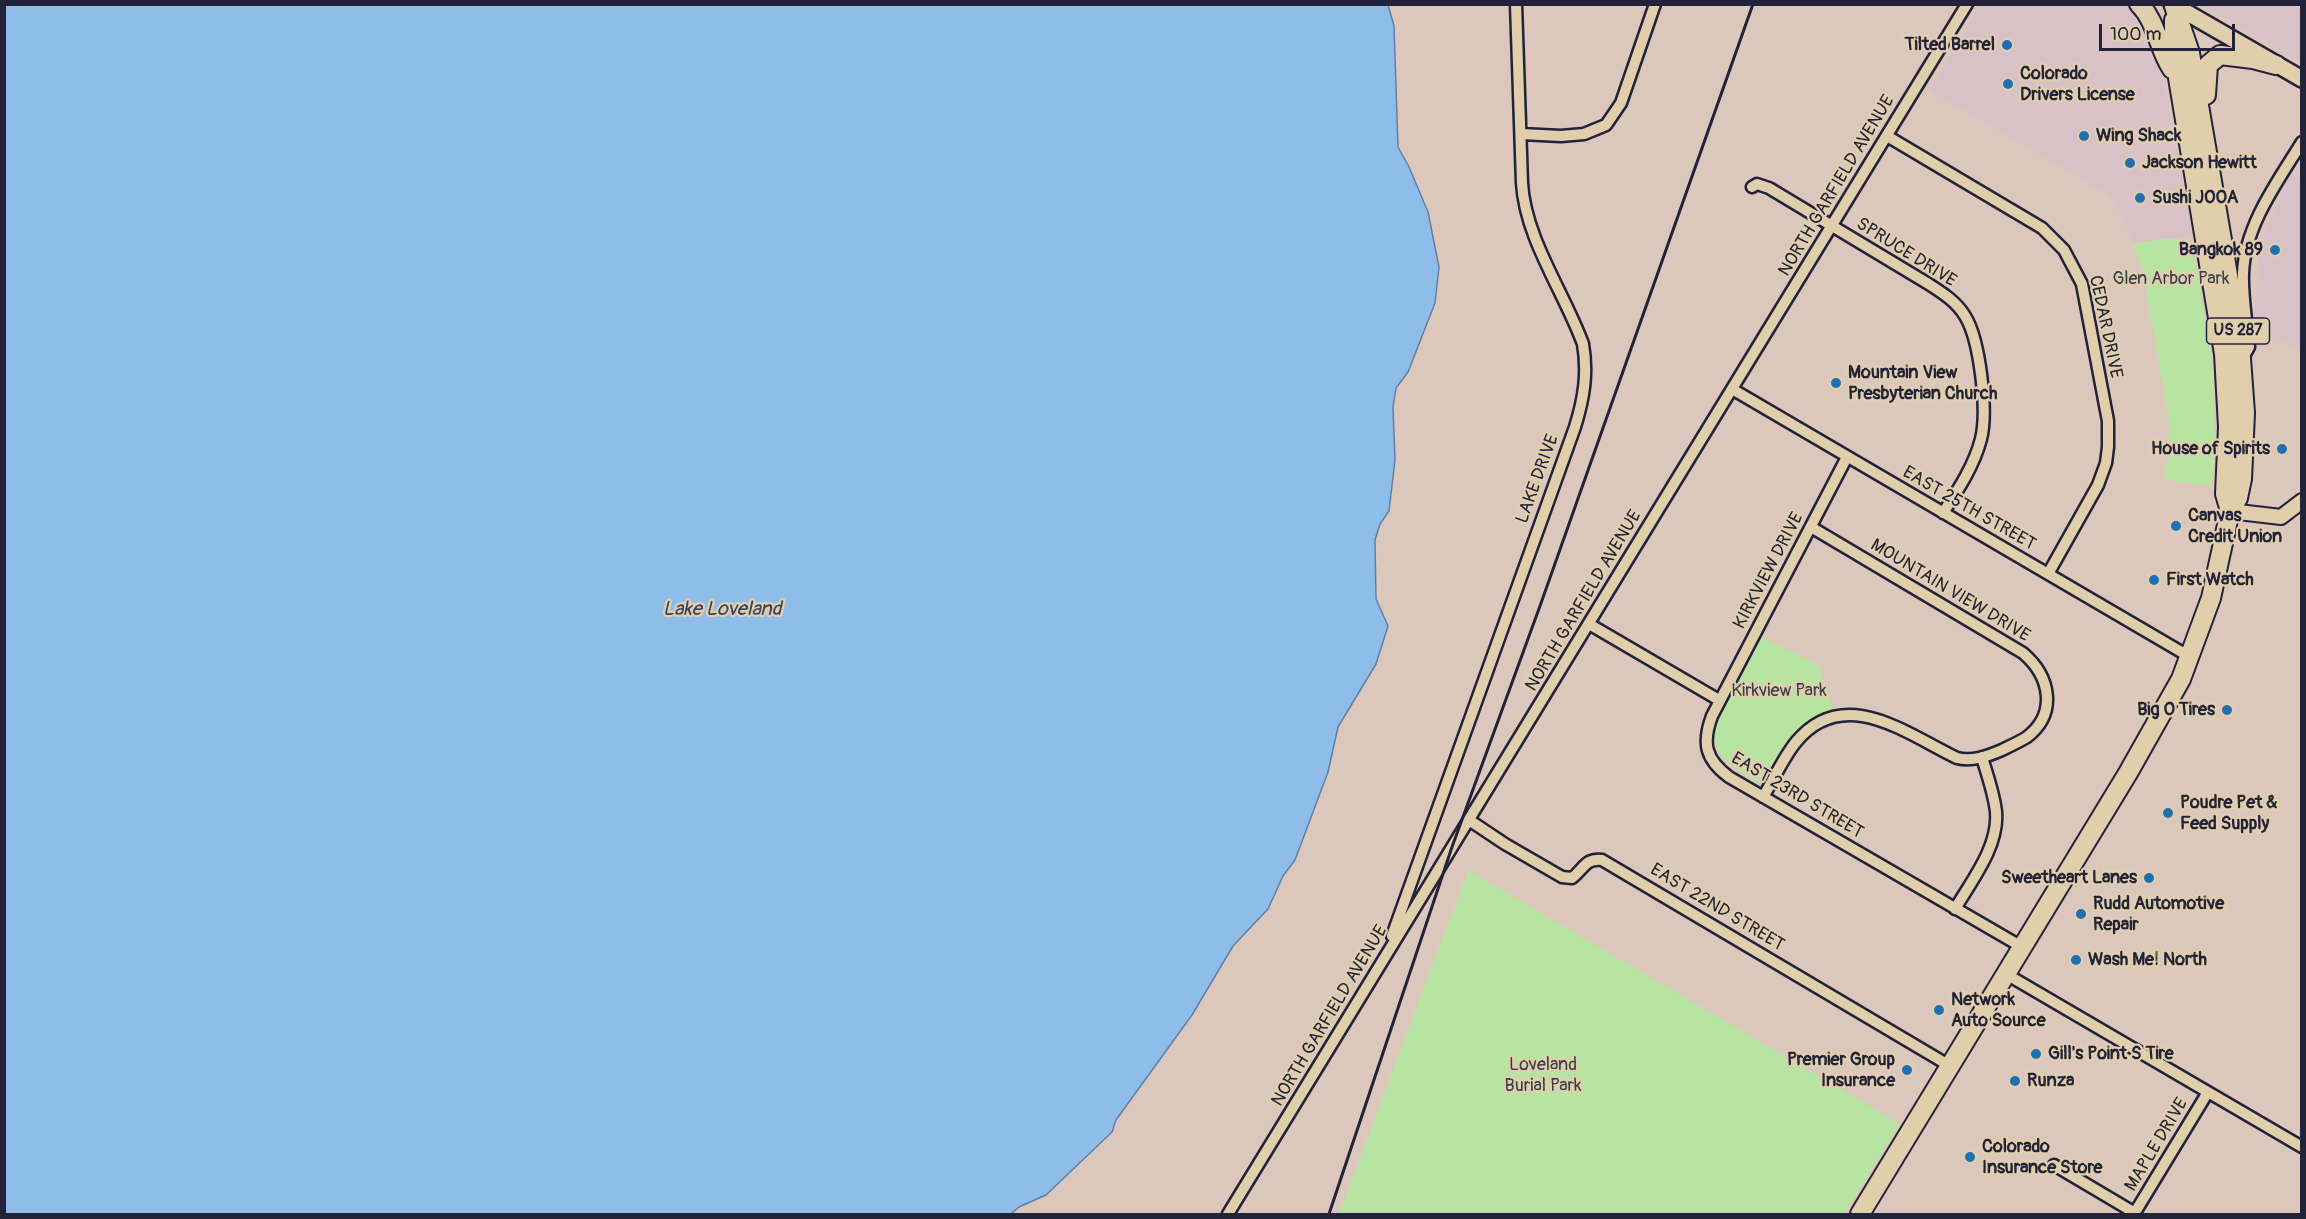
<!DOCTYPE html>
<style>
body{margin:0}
#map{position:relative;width:2306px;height:1219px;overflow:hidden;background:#dcc7bc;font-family:Pangolin,sans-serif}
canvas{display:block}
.frame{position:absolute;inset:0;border:6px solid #22223b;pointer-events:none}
.scale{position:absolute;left:2099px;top:24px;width:136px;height:27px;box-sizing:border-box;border:3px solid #22223b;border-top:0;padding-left:8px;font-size:18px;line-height:21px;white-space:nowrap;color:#22223b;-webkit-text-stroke:4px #e1cfac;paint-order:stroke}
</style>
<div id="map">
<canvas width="2306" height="1219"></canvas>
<div class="frame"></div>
<div class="scale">100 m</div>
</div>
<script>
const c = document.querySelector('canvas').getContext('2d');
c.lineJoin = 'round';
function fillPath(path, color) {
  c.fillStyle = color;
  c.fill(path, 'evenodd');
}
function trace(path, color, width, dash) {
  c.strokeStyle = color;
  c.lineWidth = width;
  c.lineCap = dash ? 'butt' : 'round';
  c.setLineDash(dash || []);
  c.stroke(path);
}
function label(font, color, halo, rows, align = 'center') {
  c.font = font + ' Pangolin,sans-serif';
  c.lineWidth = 4.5;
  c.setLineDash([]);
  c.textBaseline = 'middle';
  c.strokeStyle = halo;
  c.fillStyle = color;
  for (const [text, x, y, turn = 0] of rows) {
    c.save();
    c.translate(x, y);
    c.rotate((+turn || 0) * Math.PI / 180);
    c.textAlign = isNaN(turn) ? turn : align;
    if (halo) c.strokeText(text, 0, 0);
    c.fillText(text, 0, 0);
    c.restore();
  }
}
fillPath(new Path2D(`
 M1980 5H2132L2158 51 2193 236 2134 242 2115 202 2104 192 1930 90Z
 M2203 5H2301V62L2203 6Z
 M2291 173 2301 179V351L2253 322 2261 241Z`), '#d8c1c7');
fillPath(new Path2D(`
 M2166 238 2185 241 2194 254 2213 367 2215 446 2212 486 2164 480 2168 455 2169 422 2143 271 2133 244Z
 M1761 636 1819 665 1832 709C1796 723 1781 748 1764 780L1760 783C1736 769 1708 757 1715 725Z
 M1468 870 1900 1124 1844 1214H1339Z`), '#b7e4a1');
const water = new Path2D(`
 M5 4 1388 5 1394 26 1398 147 1409 167 1428 212 1439 267 1435 303 1408 372 1396 388 1393 407 1395 460 1389 511 1380 524 1375 540 1376 599 1388 626 1376 664 1338 727 1328 772 1295 860 1283 876 1268 909 1233 946 1192 1015 1116 1120 1112 1132 1046 1195 1019 1207 1011 1214H5Z`);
fillPath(water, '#8dbde8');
trace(water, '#627fa3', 1.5);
const minor = new Path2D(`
 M1521 134 1561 136 1584 134 1606 125 1621 103 1655 4
 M1887 136 2042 228 2064 250 2082 284 2108 421V447L2106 463 2098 485 2048 574
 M1752 187 1757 184 1769 188 1927 283C1941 292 1956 301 1965 316 1980 340 1988 411 1981 439 1974 466 1958 490 1943 513
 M2245 354 2249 347C2247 323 2242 297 2243 273 2245 225 2278 181 2302 142
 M1732 389 2190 657
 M1847 457 1712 716C1702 743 1705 759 1729 777L2022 947
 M1589 624 1719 700
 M1763 797C1774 779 1783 758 1796 742 1844 684 1907 734 1957 758 1972 762 1988 756 2002 750 2010 746 2019 742 2027 737 2058 713 2050 676 2023 653L1811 527
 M1469 820 1505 844 1562 877 1572 878C1584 869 1585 858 1602 860L1950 1066
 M1955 909C1972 880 1999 846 1996 812 1994 793 1987 775 1982 757
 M1392 936 1575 427C1584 398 1588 373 1583 344 1564 292 1525 238 1522 183L1516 4
 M2006 974 2302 1147
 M2054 1165 2135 1213
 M1228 1214 1967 4
 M2134 1214 2208 1092`);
const tertiary = new Path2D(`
 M2230 511 2281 517 2302 501`);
const secondary = new Path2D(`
 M2172 4 2302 79`);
const trunk = new Path2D(`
 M2139 4C2157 22 2158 48 2172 69
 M2174 20V50L2178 78 2224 354 2228 427 2225 494 2230 511
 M2206 95 2208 65 2220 55 2253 59 2276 65
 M1860 1214 2128 773 2181 679 2211 598 2230 511 2238 498 2242 479 2245 413 2240 345 2190 53 2174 6`);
trace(minor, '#22223b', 15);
trace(tertiary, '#22223b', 18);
trace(secondary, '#22223b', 20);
trace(trunk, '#22223b', 22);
trace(minor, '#e1cfac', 10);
trace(tertiary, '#e1cfac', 14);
trace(secondary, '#e1cfac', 15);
trace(trunk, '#e1cfac', 18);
trace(new Path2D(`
 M1329 1214 1452 847 1540 606 1753 4`), '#22223b', 3);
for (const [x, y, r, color] of [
 [2007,45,6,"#1f6fb2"],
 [2008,84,6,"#1f6fb2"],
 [2084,136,6,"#1f6fb2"],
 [2130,163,6,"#1f6fb2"],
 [2140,198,6,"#1f6fb2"],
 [2275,250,6,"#1f6fb2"],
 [1836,383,6,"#1f6fb2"],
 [2282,449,6,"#1f6fb2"],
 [2176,526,6,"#1f6fb2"],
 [2154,580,6,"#1f6fb2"],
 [2227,710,6,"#1f6fb2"],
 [2168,813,6,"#1f6fb2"],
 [2149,878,6,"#1f6fb2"],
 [2081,914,6,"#1f6fb2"],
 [2076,960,6,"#1f6fb2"],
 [1939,1010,6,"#1f6fb2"],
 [2036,1054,6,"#1f6fb2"],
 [1907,1070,6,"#1f6fb2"],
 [2015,1081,6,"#1f6fb2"],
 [1970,1157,6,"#1f6fb2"]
]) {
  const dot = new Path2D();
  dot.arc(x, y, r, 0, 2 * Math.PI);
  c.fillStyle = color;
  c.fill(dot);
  trace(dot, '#e1cfac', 2);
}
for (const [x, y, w] of [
 [2238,331,63]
]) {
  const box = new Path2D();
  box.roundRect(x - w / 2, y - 13, w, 26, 4.5);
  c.fillStyle = '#e1cfac';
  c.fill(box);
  trace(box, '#22223b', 1.5);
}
label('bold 16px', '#22223b', null, [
 ["US 287",2238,331]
]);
label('bold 18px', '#22223b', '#e1cfac', [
 ["Tilted Barrel",1995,45,"right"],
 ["Colorado",2020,74],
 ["Drivers License",2020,95],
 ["Wing Shack",2096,136],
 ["Jackson Hewitt",2142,163],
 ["Sushi JOOA",2152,198],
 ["Bangkok 89",2263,250,"right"],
 ["Mountain View",1848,373],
 ["Presbyterian Church",1848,394],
 ["House of Spirits",2270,449,"right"],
 ["Canvas",2188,516],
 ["Credit Union",2188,537],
 ["First Watch",2166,580],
 ["Big O Tires",2215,710,"right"],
 ["Poudre Pet &",2180,803],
 ["Feed Supply",2180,824],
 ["Sweetheart Lanes",2137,878,"right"],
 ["Rudd Automotive",2093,904],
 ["Repair",2093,925],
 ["Wash Me! North",2088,960],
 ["Network",1951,1000],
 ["Auto Source",1951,1021],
 ["Gill's Point S Tire",2048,1054],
 ["Premier Group",1895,1060,"right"],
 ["Insurance",1895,1081,"right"],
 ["Runza",2027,1081],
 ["Colorado",1982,1147],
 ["Insurance Store",1982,1168]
], 'left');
label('18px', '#22223b', '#e1cfac', [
 ["NORTH GARFIELD AVENUE",1837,186,-59],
 ["SPRUCE DRIVE",1906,253,32],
 ["CEDAR DRIVE",2105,327,78],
 ["LAKE DRIVE",1538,479,-70],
 ["EAST 25TH STREET",1969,509,30],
 ["KIRKVIEW DRIVE",1769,571,-62],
 ["MOUNTAIN VIEW DRIVE",1950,591,31],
 ["NORTH GARFIELD AVENUE",1584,601,-59],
 ["EAST 23RD STREET",1797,796,31],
 ["EAST 22ND STREET",1717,908,31],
 ["NORTH GARFIELD AVENUE",1330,1016,-59],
 ["MAPLE DRIVE",2157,1145,-59]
]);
label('18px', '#383f4a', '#e1cfac', [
 ["Glen Arbor Park",2171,279],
 ["Kirkview Park",1779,691],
 ["Loveland",1543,1065],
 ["Burial Park",1543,1086]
]);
label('italic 20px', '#37415e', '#e1cfac', [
 ["Lake Loveland",722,610]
]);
</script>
